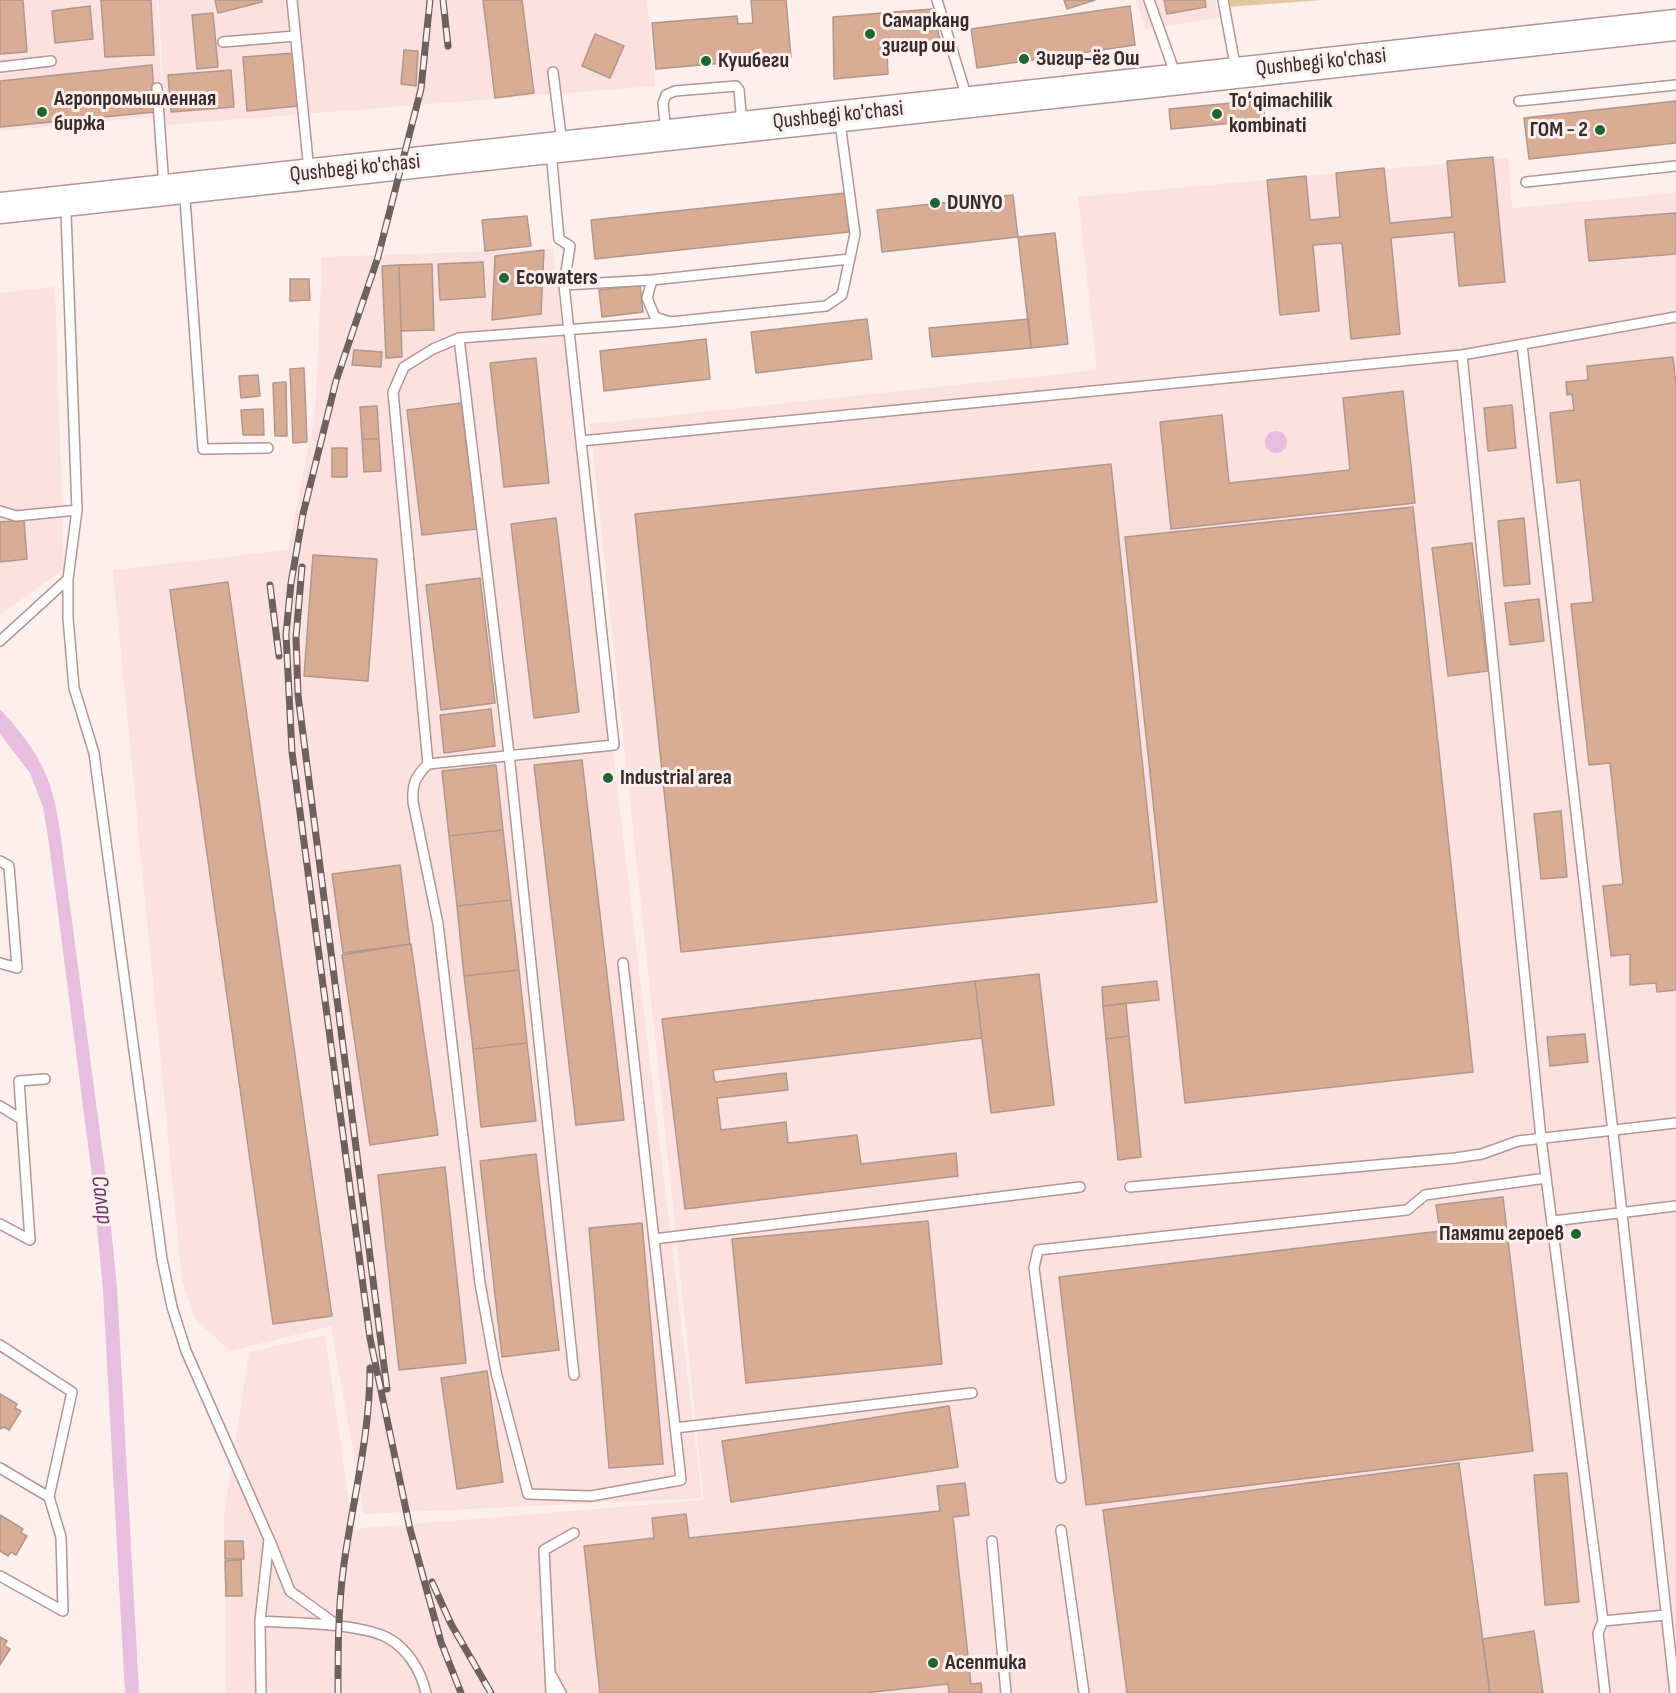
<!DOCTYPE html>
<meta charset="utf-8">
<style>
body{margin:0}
canvas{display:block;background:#fdefee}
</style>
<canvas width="1676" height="1693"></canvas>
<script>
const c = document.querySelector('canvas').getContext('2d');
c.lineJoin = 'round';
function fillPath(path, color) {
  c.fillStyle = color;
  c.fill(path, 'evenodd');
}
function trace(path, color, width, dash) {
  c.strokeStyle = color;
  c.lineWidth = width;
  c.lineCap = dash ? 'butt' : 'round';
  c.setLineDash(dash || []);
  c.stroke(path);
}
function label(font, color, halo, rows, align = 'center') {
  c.font = font + ' "Sofia Sans Condensed",sans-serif';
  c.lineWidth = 6;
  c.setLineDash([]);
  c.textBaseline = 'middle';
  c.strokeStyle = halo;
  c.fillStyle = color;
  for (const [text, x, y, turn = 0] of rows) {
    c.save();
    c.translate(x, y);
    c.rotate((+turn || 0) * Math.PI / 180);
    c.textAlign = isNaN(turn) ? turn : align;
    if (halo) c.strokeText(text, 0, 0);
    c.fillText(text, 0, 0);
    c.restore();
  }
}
fillPath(new Path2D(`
 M0 0H157L163 116 0 131Z
 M158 0H647L655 86 166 125Z
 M1136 0H1215L1219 18 1145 29Z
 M1508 158 1512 208 1676 193V1693H226L224 1514 249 1352 325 1335 353 1529 704 1500 590 424 1097 370 1078 197Z
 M553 249 702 1498 364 1514 331 1326 230 1351 196 1320 182 1281 113 570 288 550 315 415 322 257Z
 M55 287 64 569 0 615V293Z`), '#fbe2e0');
fillPath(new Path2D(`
 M1226 0H1324L1227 7Z`), '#e3c7a2');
fillPath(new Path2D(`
 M1265 442a11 11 0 1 1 22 0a11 11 0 1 1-22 0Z
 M0 709C38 751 52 774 60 831L107 1186 117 1288 139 1693H125L103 1290 93 1184 49 843 43 807 30 773 0 734Z`), '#e7bedd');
const building = new Path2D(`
 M0 0H23L27 52 0 54Z
 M101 0H151L154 55 105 57Z
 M215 0H262V2L218 13Z
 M483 0H522L534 93 495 98Z
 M751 0H786L791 57 656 69 652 23 737 16 738 24 753 23Z
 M1064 0H1095L1067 9Z
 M1164 0H1205L1206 7 1167 14Z
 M90 6 93 39 55 43 52 11Z
 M1130 6 1135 45 977 68 971 29Z
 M932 9 942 47 887 51 888 74 834 79 833 17Z
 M213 13 218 67 197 69 192 15Z
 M595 34 624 46 610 78 582 66Z
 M404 50 418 51 416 86 401 84Z
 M294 53 298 106 247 111 243 57Z
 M152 65 155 112 0 127V81Z
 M231 70 234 107 171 112 168 75Z
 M1263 100 1265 120 1171 129 1169 109Z
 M1676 101V143L1529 159 1524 118Z
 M1493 157 1505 282 1459 286 1454 232 1391 238 1400 334 1351 339 1342 243 1313 245 1319 311 1280 315 1267 180 1306 176 1310 220 1340 217 1336 173 1384 168 1390 223 1452 217 1447 161Z
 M845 193 849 232 595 259 591 220Z
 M1013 195 1018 237 882 252 877 210Z
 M1676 213V254L1589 261 1585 220Z
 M527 216 531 246 485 251 482 220Z
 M1055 233 1068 344 1031 348 1018 237Z
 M544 250 541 314 492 320 495 256Z
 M483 262 485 297 440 300 438 264Z
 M432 264 434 330 401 331 399 265Z
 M399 265 402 357 386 358 382 266Z
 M290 279H309L310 300 290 301Z
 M640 285 643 312 602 317 599 290Z
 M867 319 872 359 756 373 751 332Z
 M1029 319 1031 348 932 357 929 328Z
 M706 339 710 379 604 391 600 351Z
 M354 350 382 352 381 367 352 365Z
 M1673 357 1676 385V990L1657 992 1656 983 1630 985V954L1611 956 1603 886 1623 884 1610 763 1589 765 1571 604 1593 602 1580 480 1557 483 1550 413 1574 410 1572 394 1567 395 1566 382 1588 380 1587 366Z
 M536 358 549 483 504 487 490 363Z
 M304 368 307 442 293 443 290 369Z
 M258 375 260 396 241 398 239 376Z
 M286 382 287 436H275L273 383Z
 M1403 391 1415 503 1171 529 1160 422 1222 415 1229 483 1350 470 1343 398Z
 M461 403 477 529 422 535 407 410Z
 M1512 405 1516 448 1488 451 1484 408Z
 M377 406 379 439H362L360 407Z
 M263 409 264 435H243L241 410Z
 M362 439H379L381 471 364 472Z
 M332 448H347V477H332Z
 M1111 464 1157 902 681 952 635 514Z
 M1413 507 1473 1072 1185 1103 1125 537Z
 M556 518 579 712 534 718 511 524Z
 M1524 518 1530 584 1504 586 1498 521Z
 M24 520 27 559 0 562V522Z
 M1472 543 1488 671 1448 676 1432 548Z
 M313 555 377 559 368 681 304 676Z
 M480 578 495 703 441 710 426 585Z
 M228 582 332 1316 273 1324 170 590Z
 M1539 599 1544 641 1510 645 1505 603Z
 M491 709 495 746 444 753 440 715Z
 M582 760 624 1120 576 1125 534 765Z
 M496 765 503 830 449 836 442 771Z
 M1561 811 1567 877 1541 879 1534 814Z
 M503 830 511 900 457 906 449 836Z
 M400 865 410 944 343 953 332 874Z
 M511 900 519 970 464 976 457 906Z
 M411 944 438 1135 370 1145 342 955Z
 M519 970 527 1043 473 1049 464 976Z
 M1039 974 1054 1105 991 1113 975 981Z
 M975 981 982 1038 713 1070 715 1082 786 1073 788 1090 717 1098 721 1130 786 1122 788 1143 857 1135 861 1164 956 1153 958 1176 685 1209 662 1019Z
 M1157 981 1159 1000 1103 1006 1102 987Z
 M1126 1003 1129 1036 1106 1039 1103 1006Z
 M1585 1034 1588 1062 1550 1066 1547 1037Z
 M1129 1036 1141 1157 1118 1160 1106 1039Z
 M527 1043 536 1121 481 1127 473 1049Z
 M536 1154 559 1350 502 1357 480 1161Z
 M445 1167 466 1363 399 1370 378 1175Z
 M1503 1197 1533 1451 1086 1505 1059 1277 1440 1231 1436 1205Z
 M928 1221 942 1364 746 1383 732 1239Z
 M642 1223 663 1464 609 1468 589 1228Z
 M487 1371 503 1482 457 1489 441 1378Z
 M0 1394 17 1404 15 1408 21 1411 9 1430 4 1427 0 1429Z
 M949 1406 958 1467 731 1502 722 1441Z
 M1459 1463 1490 1693H1127L1103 1510Z
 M1567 1473 1579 1602 1545 1605 1534 1475Z
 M965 1483 969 1515 953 1517 971 1684 981 1683 982 1693H949L948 1684 864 1693H600L584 1546 654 1538 652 1518 686 1514 689 1538 940 1511 937 1486Z
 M0 1515 23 1529 21 1533 27 1536 16 1555 11 1552 8 1556 0 1551Z
 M225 1541H243L244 1559H225Z
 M241 1560 242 1596H226L225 1561Z
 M1534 1631 1543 1693H1490L1482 1639Z
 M0 1637 7 1641 4 1645 10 1649 0 1665Z`);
fillPath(building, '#d9ac95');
trace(building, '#b0978a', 1.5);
const lane = new Path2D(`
 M292 0 309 171
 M937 0 967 98
 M1149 0 1176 76
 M1223 0 1236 70
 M223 42 295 36
 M0 67 51 61
 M553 72 562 143
 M157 88 164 187
 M1519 101 1676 85
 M841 130 855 234 842 295 826 306 670 322 655 317 647 298 652 280 850 259
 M666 133 663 103 666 95 675 91 736 86 739 90 742 124
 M551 151 559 239 570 246 564 285 614 745 428 764C415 777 412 784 413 802L438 924 480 1283 496 1372 528 1494 591 1496 681 1480 623 963
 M1526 182 1676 166
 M185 199 203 449 268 448
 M66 213 77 510 68 579V618L74 688 94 753 162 1259 172 1307 186 1351 269 1539 260 1621 261 1693
 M564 285 652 280
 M459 338 509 754 574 1375
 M1522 345 1613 1132 1675 1693
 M1462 355 1541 1138 1603 1621
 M581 441 1462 355 1676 317
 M0 511 16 516 77 510
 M0 641 68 579
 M428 764 393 392 404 367 433 349 459 338 670 322
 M0 861 9 866 17 968 0 963
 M0 1106 21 1119
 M1130 1187 1455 1158 1482 1154 1518 1141 1676 1123
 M1553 1221 1676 1206
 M0 1224 30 1240 19 1081 45 1079
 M654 1239 1080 1187
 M0 1345 72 1392 49 1497 61 1537 63 1611 0 1576
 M675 1428 972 1393
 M0 1468 49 1497
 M1061 1478 1034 1268 1038 1250 1407 1210 1425 1195 1546 1178
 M1061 1530 1084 1693
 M270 1541 290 1591 337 1625
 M992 1541 1006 1693
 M260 1621C293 1623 360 1623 388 1638 408 1649 421 1671 426 1693
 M552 1676 561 1693
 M551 1693 544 1550 574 1533
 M1605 1693 1598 1633 1603 1621 1666 1615`);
const primary = new Path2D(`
 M0 208 1676 25`);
trace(lane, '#b39593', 12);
trace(primary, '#b39593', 33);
trace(lane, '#fff', 9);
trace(primary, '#fff', 30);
const rail = new Path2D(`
 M430 0 421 89 378 257 336 381 303 514 291 583 286 634 292 752 370 1338 410 1529 441 1642 461 1693
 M443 0 448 46
 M302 567 296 637 298 695 387 1389
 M270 585 279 656
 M432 1582 451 1624 491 1693
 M338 1693C338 1650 338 1607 344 1564 353 1499 370 1435 370 1368`);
trace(rail, '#6d605f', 7);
trace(rail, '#fdefee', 4.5, [14]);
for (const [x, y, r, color] of [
 [870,34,6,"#1f6531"],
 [1024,59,6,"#1f6531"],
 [706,61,6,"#1f6531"],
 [42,112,6,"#1f6531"],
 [1217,114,6,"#1f6531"],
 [1600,130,6,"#1f6531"],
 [935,203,6,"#1f6531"],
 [504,278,6,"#1f6531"],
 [608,778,6,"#1f6531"],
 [1576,1234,6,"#1f6531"],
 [933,1663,6,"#1f6531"]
]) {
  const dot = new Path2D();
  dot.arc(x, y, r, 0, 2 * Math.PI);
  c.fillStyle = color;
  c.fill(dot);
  trace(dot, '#fdefee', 2);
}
label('bold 22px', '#382c2b', '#fdefee', [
 ["Самарканд",882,21],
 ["зигир ош",882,46],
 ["Зигир-ёг Ош",1036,59],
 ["Кушбеги",718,61],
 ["Агропромышленная",54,99],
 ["биржа",54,124],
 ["Toʻqimachilik",1229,101],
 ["kombinati",1229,126],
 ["ГОМ - 2",1588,130,"right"],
 ["DUNYO",947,203],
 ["Ecowaters",516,278],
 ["Industrial area",620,778],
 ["Памяти героев",1564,1234,"right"],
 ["Асептика",945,1663]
], 'left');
label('22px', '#382c2b', '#fdefee', [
 ["Qushbegi ko'chasi",1321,63,-6],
 ["Qushbegi ko'chasi",838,116,-6],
 ["Qushbegi ko'chasi",355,169,-6]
]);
label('italic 24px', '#6e3b64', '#fdefee', [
 ["Салар",101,1200,83]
]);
</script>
